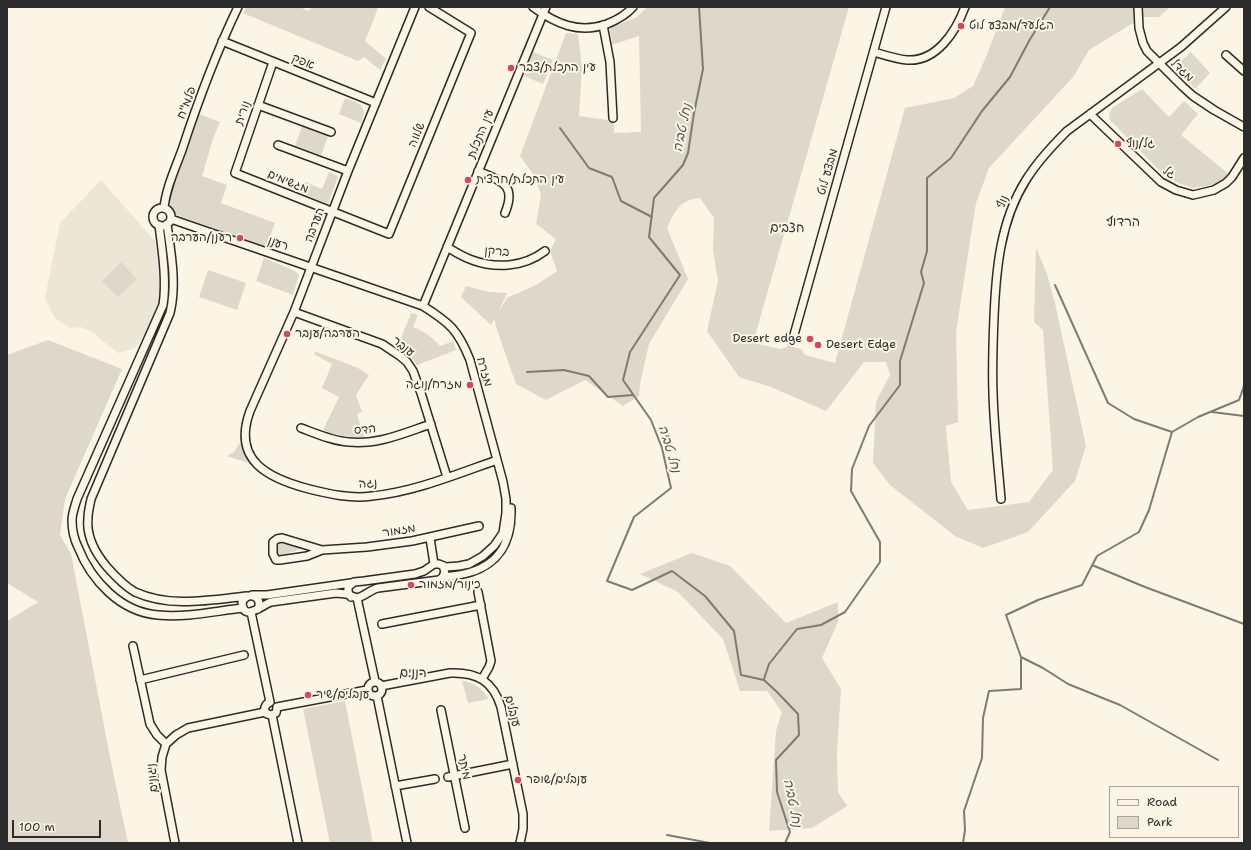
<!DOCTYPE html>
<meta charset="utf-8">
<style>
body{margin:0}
#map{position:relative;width:1251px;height:850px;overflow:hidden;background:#fcf5e5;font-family:"Shantell Sans",sans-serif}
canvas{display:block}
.frame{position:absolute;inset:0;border:8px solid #2b2b2b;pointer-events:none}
.legend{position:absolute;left:1109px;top:786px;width:130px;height:52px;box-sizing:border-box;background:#fcf5e5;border:1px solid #a8a49b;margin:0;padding:5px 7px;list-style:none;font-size:12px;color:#2b2b2b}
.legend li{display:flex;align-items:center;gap:8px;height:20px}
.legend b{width:20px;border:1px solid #a8a49b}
.scale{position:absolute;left:12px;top:820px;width:89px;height:18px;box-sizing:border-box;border:2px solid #2b2b2b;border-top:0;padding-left:5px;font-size:12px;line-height:14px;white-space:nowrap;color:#2b2b2b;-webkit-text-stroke:3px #fcf5e5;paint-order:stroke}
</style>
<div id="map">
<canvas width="1251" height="850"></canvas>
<div class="frame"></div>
<ul class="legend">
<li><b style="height:5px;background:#fcf5e5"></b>Road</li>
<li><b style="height:11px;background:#ded8ca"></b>Park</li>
</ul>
<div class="scale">100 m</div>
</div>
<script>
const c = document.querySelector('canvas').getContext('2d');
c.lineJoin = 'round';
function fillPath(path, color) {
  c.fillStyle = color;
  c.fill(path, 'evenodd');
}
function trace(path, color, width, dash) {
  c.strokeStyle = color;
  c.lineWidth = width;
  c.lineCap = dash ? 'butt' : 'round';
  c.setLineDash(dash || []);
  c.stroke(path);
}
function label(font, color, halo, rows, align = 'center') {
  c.font = font + ' "Shantell Sans","Playpen Sans Hebrew",sans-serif';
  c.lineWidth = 4;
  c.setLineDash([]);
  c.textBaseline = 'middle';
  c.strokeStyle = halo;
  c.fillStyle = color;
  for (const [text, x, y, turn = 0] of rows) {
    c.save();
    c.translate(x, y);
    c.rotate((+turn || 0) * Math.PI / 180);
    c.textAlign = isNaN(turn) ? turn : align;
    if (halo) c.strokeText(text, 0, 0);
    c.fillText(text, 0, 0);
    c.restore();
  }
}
fillPath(new Path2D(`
 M101 180 155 241 160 276 161 297 160 307 149 330 135 348 118 353 92 332 81 327 70 328 55 318 45 298 60 223Z`), '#ece6d7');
fillPath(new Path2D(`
 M246 7H300L308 11 313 7H378L374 19 365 41 386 59 380 70 364 57 358 61 243 13Z
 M647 7H849L753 343 781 349 788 346 801 349 805 355 835 363 905 108 954 98 973 86 986 57 1005 7H1170L1159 17H1143L1089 50 1074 76 989 168 976 203 956 332 958 422 946 426 951 482 968 510 1029 502 1053 470 1043 330 1034 322 1036 248 1047 274 1055 303 1086 446 1075 481 1028 532 983 548 955 536 890 485 873 463 876 402 890 375 886 362H864L826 411 771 387 739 377 707 331 718 281 713 251 714 218 700 198C679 200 675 211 667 228L688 279 649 344 640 384 639 396 623 406 585 380 546 400 516 384 498 333 494 319 491 325 461 297 466 286 490 292 507 293 498 313 507 298 536 285 557 271 550 251 556 239 536 224 541 194 533 174 520 156 566 33 578 34 582 67 579 116 614 121V133L641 132 639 36 612 45 610 28 637 17Z
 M533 52 553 60 543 84 524 76Z
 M1191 52 1210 73 1195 89 1178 71 1176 66 1179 63Z
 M1142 89 1169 117 1184 101 1198 114 1181 135 1230 175 1219 183 1207 186 1193 188 1181 184 1169 178 1159 170 1110 120 1109 114 1112 108Z
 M345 98C361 104 368 105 361 123L339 114Z
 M199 114 220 122 213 139 202 176 227 185 221 203 275 223 266 247 177 215 170 206 171 195Z
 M303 124 329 134 321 155 295 146Z
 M329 172 338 176 328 204 301 193 305 182 322 189Z
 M264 258 295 271 299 275 293 295 256 281Z
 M121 262 137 279 118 297 102 281Z
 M208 270 246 283 237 310 199 297Z
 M411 313 418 315 413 327C424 331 432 337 440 346L453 341 456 350 417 365 405 350 398 346Z
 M48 340 122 369 65 499 60 535 71 554 112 767 128 843H7V621L38 602 7 583V355Z
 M314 351 358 368 369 375 356 395 362 412 357 414 364 437C349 437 337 435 323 430L339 397 322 388 332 364 315 355Z
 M241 441 242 450 248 463 227 456 234 452Z
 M276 543H281L304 548 279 556 276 549Z
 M692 553 730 566 786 623 838 602V622L822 658 841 689 837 753 838 792 847 806 812 828 769 831 776 731 782 712 767 691H740L723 639 678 592 640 574Z
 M462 681C475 682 482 689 489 699L468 703Z
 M345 701 373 843H330L303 709Z`), '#ded8ca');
trace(new Path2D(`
 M699 7 703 69 694 113 688 153 683 165 654 198 649 237 680 275 630 352 623 380 651 420 662 448 671 488 634 517 607 581 632 590 672 571 705 596 734 631 741 675 764 680 777 692 798 714 799 735 776 760 777 792 790 832 785 843
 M560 128 589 168 612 177 621 201 652 217
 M1055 285 1108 403 1134 419 1172 432
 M527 372 564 370 589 376 608 397 633 395
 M1212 412 1244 416
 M1092 565 1145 587 1244 624
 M1021 657 1043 668 1068 684 1120 705 1218 760
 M764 679 769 664 797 629 821 625 845 612 880 562V542L851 491 852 469 869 426 900 385V361L924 283 921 272 927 251V178L951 158 982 111 1010 77 1029 41 1050 7
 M667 835 710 843
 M963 843 965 830 964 811 982 758 983 718 989 691 1021 689V657L1006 615 1038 600 1082 585 1097 556 1139 532 1149 510 1172 432 1198 417 1239 400 1244 386`), '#7d7b74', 2);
const minor = new Path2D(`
 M415 7 348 171 294 312 250 411C232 460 267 478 309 489 329 494 351 499 372 496 414 492 457 474 497 460
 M533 7C556 24 579 34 607 24 617 20 626 15 633 7
 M1138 7 1139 28 1143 43 1147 51 1183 87 1193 96 1214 110 1244 127
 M603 25 610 62 613 118
 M222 41 376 103
 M874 52C884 55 896 59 907 60 937 62 956 31 965 7
 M1226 55 1244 71
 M273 62 235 173 389 234 471 33 429 7
 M258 105 331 132
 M1090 114 1161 182 1176 190 1193 195 1214 190 1226 183 1232 177 1244 158
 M278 145 348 171
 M478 171C501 181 517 184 505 213
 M164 208C166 188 175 169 182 150 198 101 216 53 238 7
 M153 217a9 9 0 1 1 18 0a9 9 0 1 1-18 0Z
 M171 219 423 306C450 323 458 330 470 360L503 482 506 499V513L503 533 494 546 483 556 469 564 459 566 446 567 439 564H434L424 571 415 574 364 581 354 582 348 587V592L351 597
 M167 224C171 253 177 284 170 313L91 499C90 505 88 511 88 518 86 536 96 554 107 567 115 576 124 586 135 592 170 608 210 600 247 596
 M159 225C162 249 167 281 163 305L77 499C75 506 72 514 72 520 72 530 74 539 78 547 91 580 120 612 158 615 186 618 215 611 243 608
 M447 247C455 252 463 257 472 260 496 269 524 267 545 251
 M423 306 546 7
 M294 312 382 344 400 356 407 362 413 371 421 393 447 477
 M792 342 886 7
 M301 428C317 434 333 441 349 442 378 445 404 433 431 424
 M1001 499C998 464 994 429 993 393 992 368 993 342 994 317 996 270 1000 221 1026 180 1037 162 1052 146 1067 131L1181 47 1226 7
 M430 538 434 564
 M322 550 282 538 277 539 273 542V554L276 560H280L307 556 322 550 367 547 412 541 479 526
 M443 577C453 576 462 575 471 572 502 562 512 539 511 508
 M478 592 491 661 489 667 482 679
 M252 595H267L351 583
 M357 598 375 681
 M258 609C263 597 249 590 242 602 243 623 262 605 271 602L336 593 346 594 357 598C365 596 370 590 378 588L439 580C445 577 446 572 443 566
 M251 612 270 702
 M382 624 481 605
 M133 646 150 724 157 735 166 744
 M140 680 244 655
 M368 689a7 7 0 1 1 14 0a7 7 0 1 1-14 0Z
 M381 686 450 673C477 672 493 681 501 707L523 814V829L520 843
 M377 696 407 843
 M270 702C260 707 265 719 276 713L277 707
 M277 707 367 690
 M441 710 465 828
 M272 715 298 843
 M448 777 513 764
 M395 786 435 779
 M175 843 161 770 162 757 166 744 176 735 188 728 265 712`);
trace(minor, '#2b2b2b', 10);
trace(minor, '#fcf5e5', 7);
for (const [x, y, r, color] of [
 [961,26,4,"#d1495b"],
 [511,68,4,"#d1495b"],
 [1118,144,4,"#d1495b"],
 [468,180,4,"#d1495b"],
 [240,238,4,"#d1495b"],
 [287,334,4,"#d1495b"],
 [810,339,4,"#d1495b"],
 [818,345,4,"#d1495b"],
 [470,385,4,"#d1495b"],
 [411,585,4,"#d1495b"],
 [308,695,4,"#d1495b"],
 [518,780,4,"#d1495b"]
]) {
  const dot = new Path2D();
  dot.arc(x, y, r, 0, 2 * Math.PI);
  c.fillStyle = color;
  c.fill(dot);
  trace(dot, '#fcf5e5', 1.5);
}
label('12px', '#2b2b2b', '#fcf5e5', [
 ["הגלעד/מבצע לוט",969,26],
 ["עין התכלת/צבר",519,68],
 ["גל/נוף",1126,144],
 ["עין התכלת/חרצית",476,180],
 ["רענן/הערבה",232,238,"right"],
 ["הערבה/ענבר",295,334],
 ["Desert edge",802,339,"right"],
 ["Desert Edge",826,345],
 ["מזרח/נוגה",462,385,"right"],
 ["כינור/מזמור",419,585],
 ["ענבלים/שיר",316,695],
 ["ענבלים/שופר",526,780]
], 'left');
label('12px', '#2b2b2b', '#fcf5e5', [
 ["אפק",303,62,22],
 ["מגדל",1182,71,44],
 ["פלמ\"ח",187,103,-69],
 ["נורית",243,113,-70],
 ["עין התכלת",481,134,-68],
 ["שלווה",417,135,-68],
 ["מבצע לוט",828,172,-74],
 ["גל",1169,173,35],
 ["מגשימים",288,182,22],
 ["נוף",1003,202,-67],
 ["הערבה",315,225,-69],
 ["רענן",278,244,19],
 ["ברקן",497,252,4],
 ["ענבר",403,347,39],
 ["מזרח",484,372,74],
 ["הדס",365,430,-5],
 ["נגה",368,484,-4],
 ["מזמור",399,531,-9],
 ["ענבלים",512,711,75],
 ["מיתר",464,767,78],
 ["ניגונים",153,778,-96]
]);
label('italic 13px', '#545350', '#fcf5e5', [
 ["נחל טביה",683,128,-78],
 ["נחל טביה",669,449,73],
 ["נחל טביה",792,803,79]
]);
label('13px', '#2b2b2b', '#fcf5e5', [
 ["הרדוף",1123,223],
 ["חצבים",787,229],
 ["רננים",413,674]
]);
</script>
